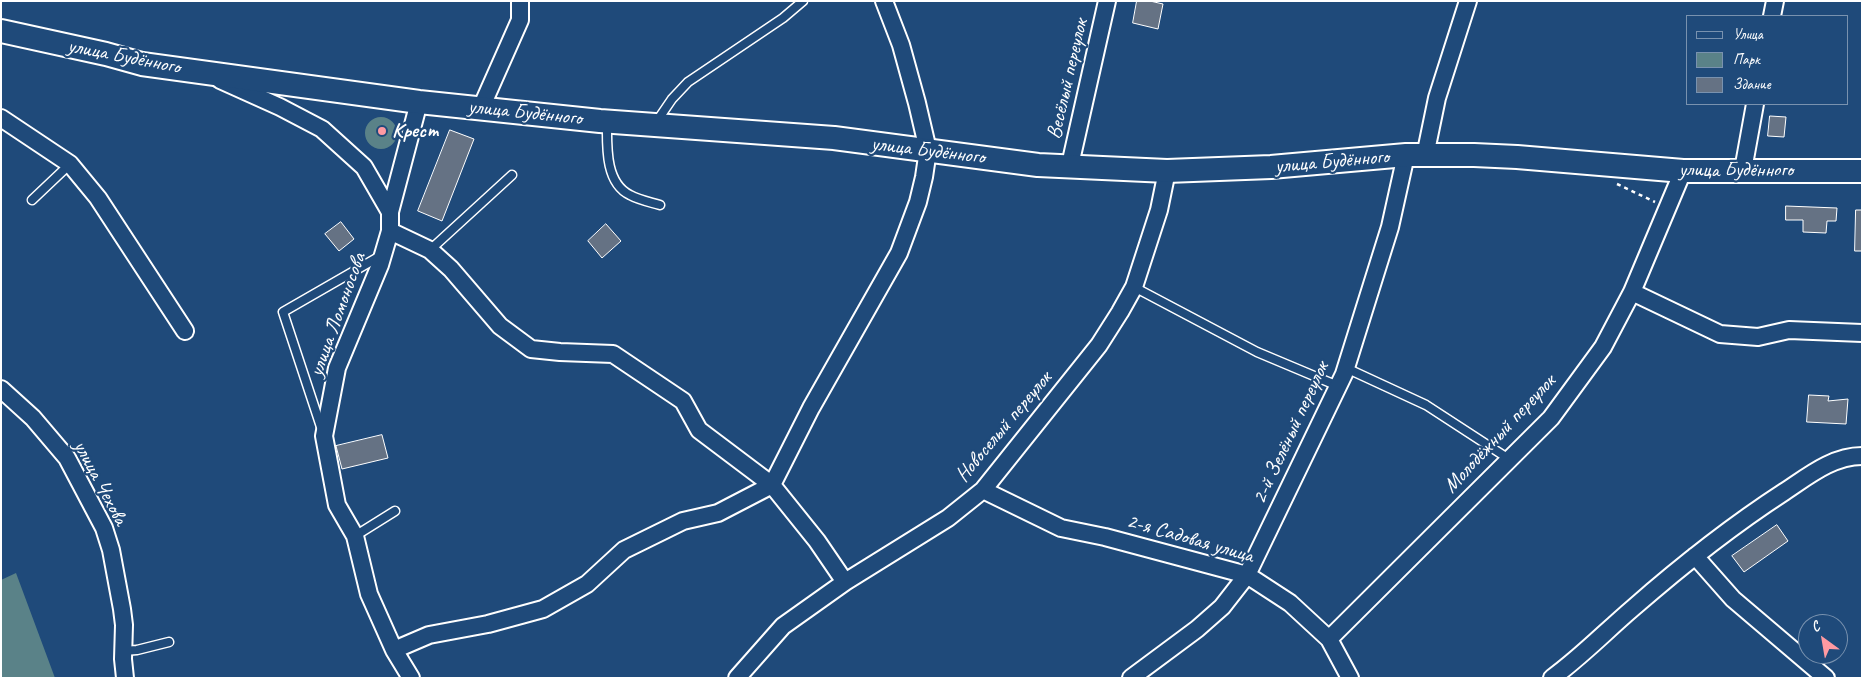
<!DOCTYPE html>
<meta charset="utf-8">
<style>
body{margin:0}
#map{position:relative;width:1863px;height:679px;overflow:hidden;background:#1f4a7a;font-family:Caveat,sans-serif}
canvas{display:block}
.frame{position:absolute;inset:0;border:2px solid #fff;pointer-events:none}
.legend{position:absolute;left:1686px;top:15px;width:162px;height:90px;box-sizing:border-box;background:#1f4a7a;border:1px solid #7992af;margin:0;padding:6px 9px;list-style:none;font-size:15px;color:#fff}
.legend li{display:flex;align-items:center;gap:10px;height:25px}
.legend b{width:25px;border:1px solid #7992af}
.north{position:absolute;left:1798px;top:614px;width:50px;height:50px;box-sizing:border-box;background:#1f4a7a;border:1px solid #7992af;border-radius:50%;rotate:328deg;font-size:14px;font-weight:700;line-height:20px;text-align:center;color:#fff}
.north::after{content:'';display:block;margin:auto;width:18px;height:22px;background:#ff9aa2;clip-path:polygon(50% 0,100% 100%,50% 72%,0 100%)}
</style>
<div id="map">
<canvas width="1863" height="679"></canvas>
<div class="frame"></div>
<ul class="legend">
<li><b style="height:6px;background:#1f4a7a"></b>Улица</li>
<li><b style="height:14px;background:#5a8288"></b>Парк</li>
<li><b style="height:14px;background:#657284"></b>Здание</li>
</ul>
<div class="north">С</div>
</div>
<script>
const c = document.querySelector('canvas').getContext('2d');
c.lineJoin = 'round';
function fillPath(path, color) {
  c.fillStyle = color;
  c.fill(path, 'evenodd');
}
function trace(path, color, width, dash) {
  c.strokeStyle = color;
  c.lineWidth = width;
  c.lineCap = dash ? 'butt' : 'round';
  c.setLineDash(dash || []);
  c.stroke(path);
}
function label(font, color, halo, rows, align = 'center') {
  c.font = font + ' Caveat,sans-serif';
  c.lineWidth = 4.5;
  c.setLineDash([]);
  c.textBaseline = 'middle';
  c.strokeStyle = halo;
  c.fillStyle = color;
  for (const [text, x, y, turn = 0] of rows) {
    c.save();
    c.translate(x, y);
    c.rotate((+turn || 0) * Math.PI / 180);
    c.textAlign = isNaN(turn) ? turn : align;
    if (halo) c.strokeText(text, 0, 0);
    c.fillText(text, 0, 0);
    c.restore();
  }
}
fillPath(new Path2D(`
 M365 133a16 16 0 1 1 32 0a16 16 0 1 1-32 0Z
 M16 573 55 678H1V580Z`), '#5a8288');
const building = new Path2D(`
 M1137 1H1150L1163 4 1158 29 1133 23Z
 M1770 116 1786 117 1784 137 1768 136Z
 M450 130 474 139 442 221 418 211Z
 M1786 206 1837 208 1836 221H1827L1826 233 1803 232V220H1786Z
 M1856 210H1862V251H1855Z
 M341 222 354 239 339 251 325 234Z
 M606 224 621 241 602 258 588 241Z
 M1809 395 1829 396 1828 401 1848 399 1846 424 1807 422Z
 M382 435 388 458 342 469 336 446Z
 M1777 525 1788 541 1744 572 1732 556Z`);
fillPath(building, '#657284');
trace(building, '#fff', 1);
const lane = new Path2D(`
 M657 121 672 99 688 82 783 18 803 1
 M607 123C607 146 605 183 630 195 639 200 650 202 660 205
 M32 200 70 164
 M430 250 512 175
 M1134 287 1257 352 1338 386
 M1346 368 1426 405 1509 459
 M322 430 283 312 382 255
 M355 536 395 511
 M123 651 137 650 169 642`);
const street = new Path2D(`
 M1772 16 1775 1
 M220 80 280 107 322 129 364 167 390 212
 M481 108 520 20V1
 M1 118 70 164 98 198 185 331
 M1425 156 1437 98 1468 1
 M1070 165 1107 1
 M1743 170 1755 104
 M390 231 430 250 451 269 500 326 531 349 560 352 613 354 683 401 699 430 772 485 817 541 845 582
 M1632 292 1720 334 1758 337 1789 330 1862 333
 M1 389 33 418 67 458 104 528 111 550 122 609 124 625 123 659 125 678
 M983 490 1061 528 1105 537 1247 575 1290 603 1329 639 1350 678
 M1695 556 1733 599 1826 678
 M1329 639 1551 418 1603 347 1632 292 1683 171
 M394 650 429 635 488 624 543 609 587 584 624 550 683 521 718 513 772 485 811 408 899 253 918 202 924 177 928 150 917 103 901 45 884 1
 M411 678 394 650 369 594 355 536 337 505 324 436 337 368 380 265 390 231V212L419 102
 M737 678 783 626 845 582 948 518 983 490 1099 345 1120 312 1134 287 1159 210 1167 171
 M1131 678 1197 629 1222 607 1247 575 1344 374 1390 227 1406 155
 M1552 678C1581 657 1606 631 1633 608 1681 566 1730 527 1784 492 1807 477 1832 456 1862 456`);
const secondary = new Path2D(`
 M1 31 106 54 142 64 419 102 600 121 834 138 1038 165 1167 171 1271 167 1406 155H1474L1517 157 1683 171H1862`);
trace(lane, '#fff', 11);
trace(street, '#fff', 20);
trace(secondary, '#fff', 26);
trace(new Path2D(`
 M1617 184 1655 202`), '#fff', 2.5, [4, 4]);
trace(lane, '#1f4a7a', 8);
trace(street, '#1f4a7a', 16);
trace(secondary, '#1f4a7a', 22);
for (const [x, y, r, color] of [
 [382,131,5,"#ff9aa2"]
]) {
  const dot = new Path2D();
  dot.arc(x, y, r, 0, 2 * Math.PI);
  c.fillStyle = color;
  c.fill(dot);
  trace(dot, '#1f4a7a', 2);
}
label('21px', '#fff', '#1f4a7a', [
 ["улица Будённого",124,57,11],
 ["Весёлый переулок",1068,79,-77],
 ["улица Будённого",525,113,6],
 ["улица Будённого",928,151,7],
 ["улица Будённого",1332,162,-5],
 ["улица Будённого",1736,170],
 ["улица Ломоносова",338,315,-70],
 ["Новоселый переулок",1004,427,-50],
 ["2-й Зелёный переулок",1291,433,-65],
 ["Молодёжный переулок",1500,434,-47],
 ["улица Чехова",100,483,62],
 ["2-я Садовая улица",1190,539,16]
]);
label('bold 21px', '#fff', '#1f4a7a', [
 ["Крест",392,131]
], 'left');
</script>
